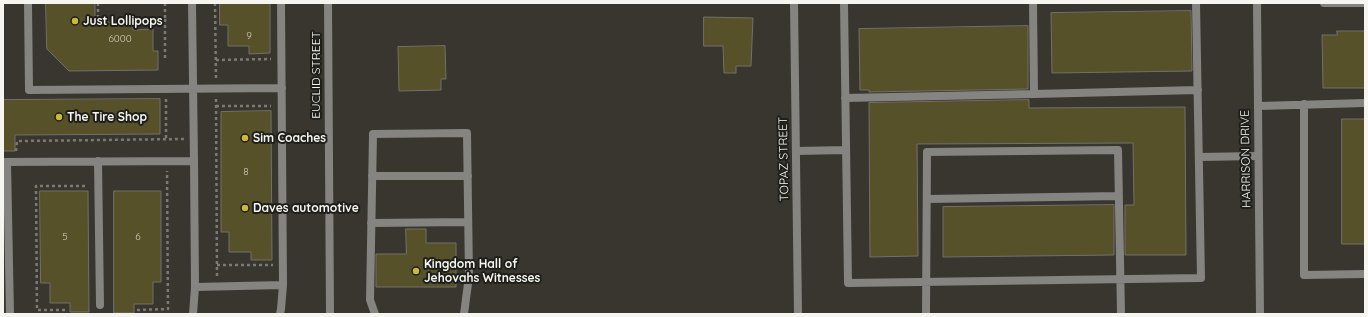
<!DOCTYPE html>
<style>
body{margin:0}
#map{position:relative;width:1368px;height:317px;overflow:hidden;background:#38362f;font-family:Quicksand,sans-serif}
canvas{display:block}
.frame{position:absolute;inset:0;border:4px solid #f6f5f0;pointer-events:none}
</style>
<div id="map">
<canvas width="1368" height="317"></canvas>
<div class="frame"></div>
</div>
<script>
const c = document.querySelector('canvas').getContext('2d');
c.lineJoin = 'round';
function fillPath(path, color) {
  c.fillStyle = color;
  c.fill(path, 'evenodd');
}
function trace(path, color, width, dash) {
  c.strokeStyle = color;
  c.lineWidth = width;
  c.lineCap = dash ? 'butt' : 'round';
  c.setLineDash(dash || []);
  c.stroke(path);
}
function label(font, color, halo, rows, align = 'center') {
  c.font = font + ' Quicksand,sans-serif';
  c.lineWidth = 4;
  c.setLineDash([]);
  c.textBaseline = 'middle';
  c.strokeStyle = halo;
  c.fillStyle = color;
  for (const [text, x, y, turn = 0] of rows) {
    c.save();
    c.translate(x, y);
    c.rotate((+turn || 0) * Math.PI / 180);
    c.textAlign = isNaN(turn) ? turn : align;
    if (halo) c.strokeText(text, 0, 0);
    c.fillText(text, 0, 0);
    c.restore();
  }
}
const building = new Path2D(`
 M46 3H95V22H133V30L153 29V51H158V70L69 71 47 49Z
 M220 3H270V53L249 54V46H228V25H220Z
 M1191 11 1192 71 1052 73 1051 13Z
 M704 17 753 18 751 66H736V73H724L723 46H704Z
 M1028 26V89L869 92V90H860L859 29Z
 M1337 31H1365V88H1323L1322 35H1337Z
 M445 46 446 79H441V90L399 91 398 47Z
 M160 99V134L15 135V151H3V100Z
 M1029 100V108L1185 107 1186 255H1125V205H1134L1133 143 917 144 918 256 870 257 869 103Z
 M271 111 272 260H251V252H229V232H221V112Z
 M1342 119H1365V244H1342Z
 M40 191H88L89 312H70V303H50V283H41Z
 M114 191H161V282H153V304H134V313H114Z
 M1114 205V255L943 257V207Z
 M406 229H426V243H456V287H376V254H406Z`);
fillPath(building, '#575129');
trace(building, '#727169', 1);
trace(new Path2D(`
 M98 3V19H165V3
 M215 3 216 78
 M165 19V59
 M216 60 271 59
 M166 99V139
 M216 99 217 276
 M216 106H271
 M16 151 17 141H19L184 139
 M217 265H273
 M65 310H37L36 186H88
 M137 310 168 309 167 171`), '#7b7a73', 2.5, [3, 3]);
trace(new Path2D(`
 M28 3 29 90 282 88
 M192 3 194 161
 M281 3 283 285
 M844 3 848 283 1201 278 1196 3
 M1033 3 1034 94 1198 90
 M1324 3H1365
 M845 98 1034 94
 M1304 104V275L1365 274
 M1258 106 1365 103
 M796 151 846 150
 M1199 157 1258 156
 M98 161 100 305
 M3 162 194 161 195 287 193 314
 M7 162 10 314
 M372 176H468
 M927 199 1119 196
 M371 223 468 222
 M195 287 283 285 281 309 280 314
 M375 314 370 300 373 134 467 133 469 276 464 314
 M926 314 927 152 1118 150 1121 314`), '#858480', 8);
trace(new Path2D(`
 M328 3 330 314
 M794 3 798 314
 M1257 3 1260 314`), '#858480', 8);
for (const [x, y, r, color] of [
 [75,21,4,"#ccb938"],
 [59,117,4,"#ccb938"],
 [245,138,4,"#ccb938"],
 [245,208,4,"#ccb938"],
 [416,271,4,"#ccb938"]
]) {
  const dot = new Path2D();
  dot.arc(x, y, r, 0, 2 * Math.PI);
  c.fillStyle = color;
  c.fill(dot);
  trace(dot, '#1e1e1a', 1.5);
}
label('10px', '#ceccbe', null, [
 ["9",249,36],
 ["6000",120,39],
 ["8",246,172],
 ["5",65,237],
 ["6",138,237]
]);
label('bold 12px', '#f6f5f0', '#1e1e1a', [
 ["Just Lollipops",83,21],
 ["The Tire Shop",67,117],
 ["Sim Coaches",253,138],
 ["Daves automotive",253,208],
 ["Kingdom Hall of",424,264],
 ["Jehovahs Witnesses",424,278]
], 'left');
label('12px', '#f6f5f0', '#1e1e1a', [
 ["EUCLID STREET",316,75,-90],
 ["TOPAZ STREET",784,159,-91],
 ["HARRISON DRIVE",1246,159,-91]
]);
</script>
